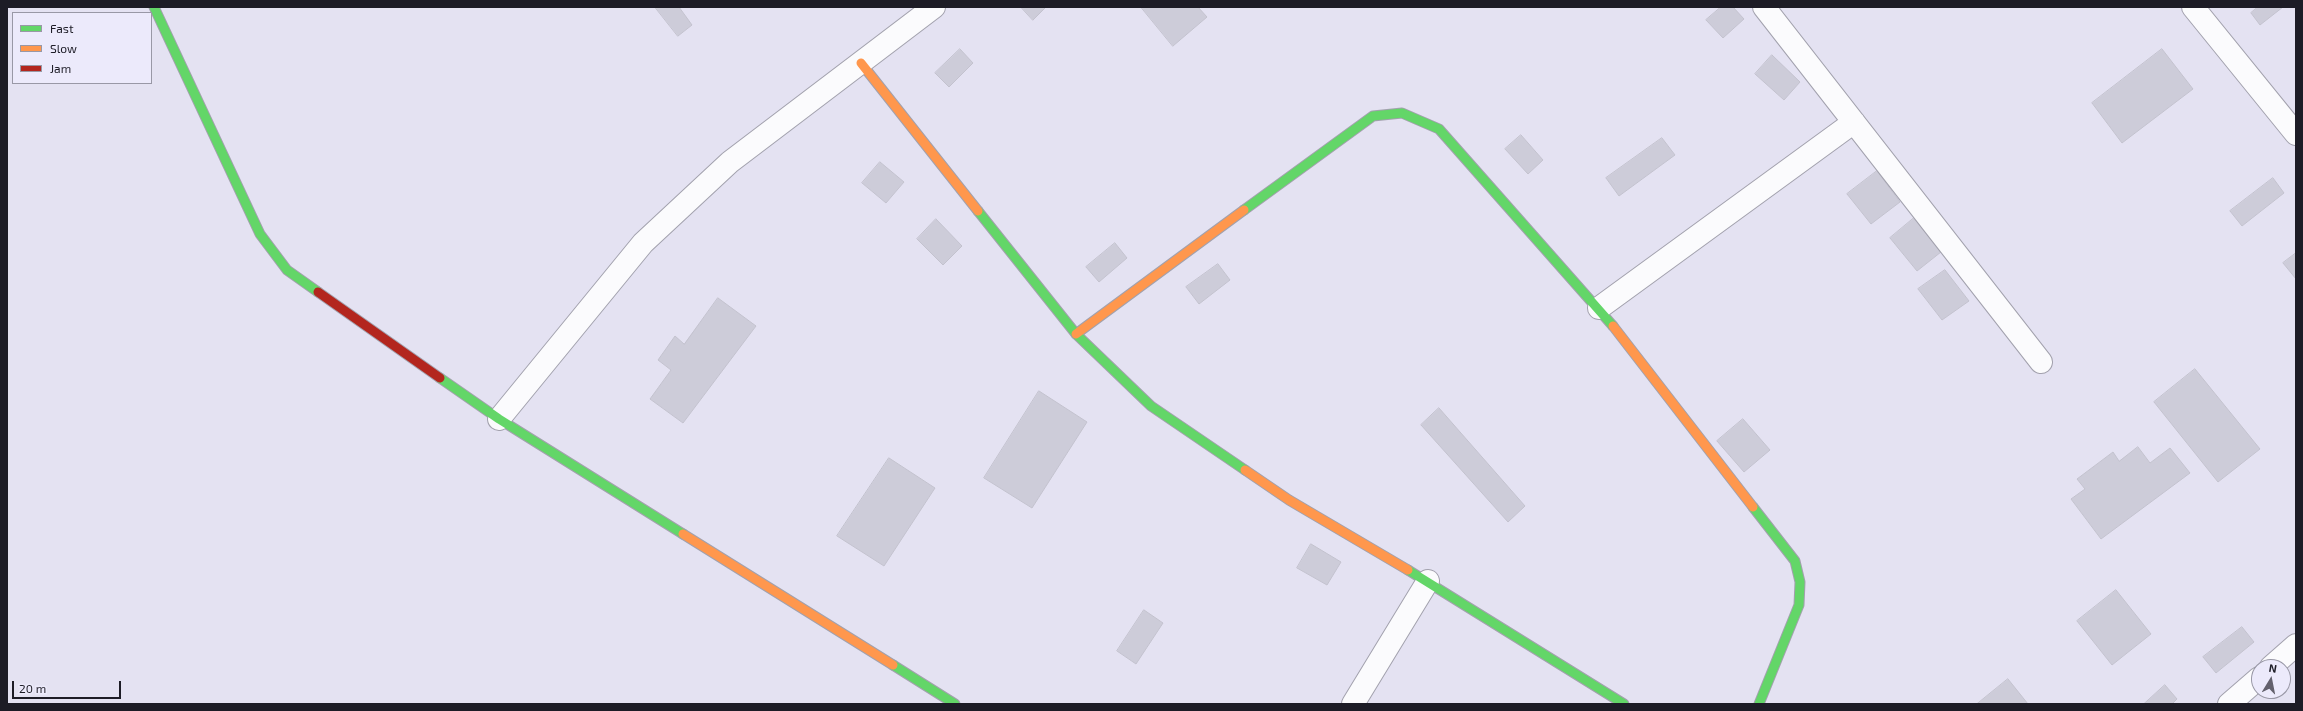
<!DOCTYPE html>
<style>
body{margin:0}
#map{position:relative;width:2303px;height:711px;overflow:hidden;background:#e4e2f2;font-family:"Exo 2",sans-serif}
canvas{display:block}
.frame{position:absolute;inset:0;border:8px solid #1d1c26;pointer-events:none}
.legend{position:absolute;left:12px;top:12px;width:140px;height:72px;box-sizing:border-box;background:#eceafb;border:1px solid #9998a6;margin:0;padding:5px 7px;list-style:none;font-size:12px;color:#1d1c26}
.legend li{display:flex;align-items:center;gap:8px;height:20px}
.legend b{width:20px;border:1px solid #9998a6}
.north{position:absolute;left:2251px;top:659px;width:40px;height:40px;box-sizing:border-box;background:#eceafb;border:1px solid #9998a6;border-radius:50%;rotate:10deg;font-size:11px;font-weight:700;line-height:16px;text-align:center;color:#1d1c26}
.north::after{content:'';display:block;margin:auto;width:14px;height:18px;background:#63616d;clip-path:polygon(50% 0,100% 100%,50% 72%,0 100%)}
.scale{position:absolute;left:12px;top:681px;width:109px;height:18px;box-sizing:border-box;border:2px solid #1d1c26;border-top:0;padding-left:5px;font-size:12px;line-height:14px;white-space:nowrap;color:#1d1c26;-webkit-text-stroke:3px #eceafb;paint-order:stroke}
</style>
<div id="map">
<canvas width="2303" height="711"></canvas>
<div class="frame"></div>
<ul class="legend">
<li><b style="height:5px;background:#63d668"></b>Fast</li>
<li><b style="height:5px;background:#ff974d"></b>Slow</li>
<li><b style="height:5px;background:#b3261e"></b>Jam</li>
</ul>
<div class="north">N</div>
<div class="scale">20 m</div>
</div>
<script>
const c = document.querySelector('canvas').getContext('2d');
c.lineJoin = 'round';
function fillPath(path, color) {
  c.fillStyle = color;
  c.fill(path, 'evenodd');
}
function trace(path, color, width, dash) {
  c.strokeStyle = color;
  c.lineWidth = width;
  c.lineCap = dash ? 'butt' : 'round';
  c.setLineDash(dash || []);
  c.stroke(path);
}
const building = new Path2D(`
 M655 7H679L692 25 678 36Z
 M1021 7H1046L1033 20Z
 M1141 7H1198L1207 17 1173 46Z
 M1721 7H1733L1744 19 1723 38 1706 20Z
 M2258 7H2283L2260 25 2251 13Z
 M960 49 973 63 949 87 935 73Z
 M2162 49 2193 89 2122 143 2092 103Z
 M1772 55 1800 82 1784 100 1755 74Z
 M1521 135 1543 160 1528 174 1505 149Z
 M1662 138 1675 155 1619 196 1606 178Z
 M880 162 904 182 886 203 862 183Z
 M1877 171 1900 202 1871 224 1847 194Z
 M2273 178 2284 193 2242 226 2230 211Z
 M1914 218 1941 252 1917 271 1890 238Z
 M936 219 962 246 943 265 917 239Z
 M1115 243 1127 258 1099 282 1086 267Z
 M2296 253V279L2283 263Z
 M1218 264 1230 280 1199 304 1186 287Z
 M1945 270 1969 301 1942 320 1918 289Z
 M718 298 756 326 683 423 650 399 671 370 658 360 675 336 684 344Z
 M2195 369 2260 449 2218 482 2154 402Z
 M1039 391 1087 422 1032 508 984 478Z
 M1439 408 1525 506 1508 522 1421 425Z
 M1743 419 1770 450 1744 472 1717 441Z
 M2138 447 2150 463 2170 448 2190 473 2101 539 2071 499 2085 489 2077 479 2113 452 2119 461Z
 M889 458 935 488 884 566 837 536Z
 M1311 544 1341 562 1327 585 1297 568Z
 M2116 590 2151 634 2112 665 2077 621Z
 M1144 610 1163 623 1136 664 1117 651Z
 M2242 627 2254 642 2216 673 2203 657Z
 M2008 679 2028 704H1977Z
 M2165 685 2177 699 2172 704H2144Z`);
fillPath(building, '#cdccd9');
trace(building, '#c3c2ce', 1);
const street = new Path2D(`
 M1764 7 2041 362
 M2193 7 2296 134
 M1599 308 1854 122
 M499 419 643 243 730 162 934 7
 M2271 667 2296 645
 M1353 704 1428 581
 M2229 704 2259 678`);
const fast = new Path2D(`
 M154 7 260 234 287 270 318 292
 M1244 210 1373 116 1402 113 1439 129 1613 326
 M978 211 1076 334 1151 406 1245 470
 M440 378 499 419 683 534
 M1753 507 1795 561 1800 582 1799 605 1759 704
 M1408 570 1624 704
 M893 665 955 704`);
const slow = new Path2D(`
 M861 63 978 211
 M1613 326 1753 507
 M1076 334 1244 210
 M1245 470 1289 500 1408 570
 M683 534 893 665`);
const jam = new Path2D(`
 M318 292 440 378`);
trace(street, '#a2a1ad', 24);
trace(fast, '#a2a1ad', 11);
trace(slow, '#a2a1ad', 11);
trace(jam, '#a2a1ad', 11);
trace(street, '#fbfbfd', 22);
trace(fast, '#63d668', 9);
trace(slow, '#ff974d', 9);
trace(jam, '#b3261e', 9);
</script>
